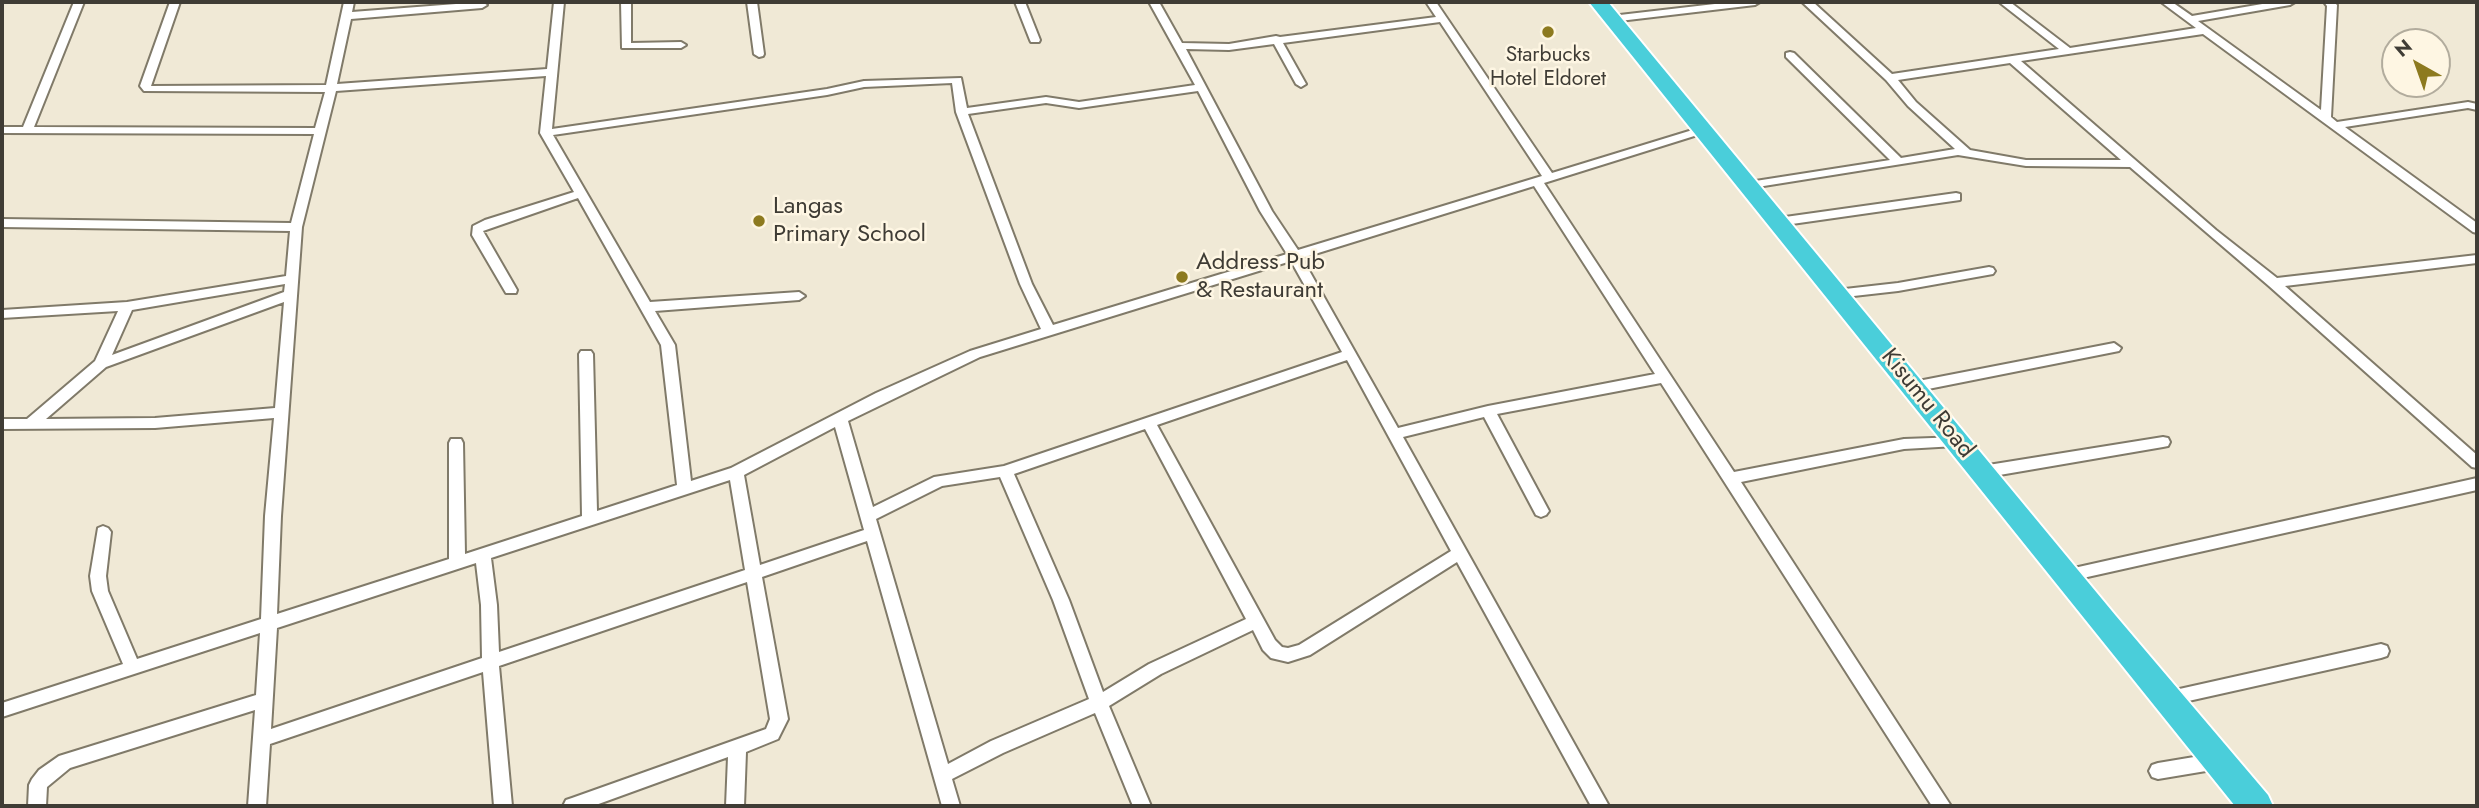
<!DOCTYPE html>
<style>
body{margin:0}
#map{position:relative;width:2479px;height:808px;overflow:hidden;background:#f0e9d6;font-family:Jost,sans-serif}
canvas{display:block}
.frame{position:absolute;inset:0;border:4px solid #3f3c35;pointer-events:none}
.north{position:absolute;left:2381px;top:28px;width:70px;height:70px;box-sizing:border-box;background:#fef6e3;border:2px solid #b2ac9d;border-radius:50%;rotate:320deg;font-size:19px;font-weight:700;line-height:28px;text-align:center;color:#3f3c35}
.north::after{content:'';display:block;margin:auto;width:24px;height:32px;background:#8d7a1f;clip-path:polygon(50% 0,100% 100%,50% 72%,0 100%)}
</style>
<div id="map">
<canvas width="2479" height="808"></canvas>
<div class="frame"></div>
<div class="north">N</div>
</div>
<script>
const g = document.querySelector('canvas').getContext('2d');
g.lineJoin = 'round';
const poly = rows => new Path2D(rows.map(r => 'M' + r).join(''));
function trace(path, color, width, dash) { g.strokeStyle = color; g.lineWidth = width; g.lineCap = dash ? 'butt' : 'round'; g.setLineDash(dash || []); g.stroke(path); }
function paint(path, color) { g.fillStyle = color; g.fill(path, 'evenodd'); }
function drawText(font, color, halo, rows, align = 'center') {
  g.font = font + ' Jost,sans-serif'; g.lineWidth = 5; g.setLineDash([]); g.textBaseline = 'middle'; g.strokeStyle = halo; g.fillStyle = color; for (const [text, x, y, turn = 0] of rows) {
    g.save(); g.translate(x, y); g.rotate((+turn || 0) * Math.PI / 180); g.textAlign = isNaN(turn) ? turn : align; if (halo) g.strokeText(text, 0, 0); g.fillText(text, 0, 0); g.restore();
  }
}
const street = poly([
 [74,2,84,2,34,127,315,128,325,92,144,91,140,86,170,2,180,2,151,86,326,85,344,2,354,2,352,12,482,2,487,5,482,8,351,19,337,84,547,69,554,2,564,2,552,129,827,89,864,81,961,78,967,108,1046,97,1079,102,1195,85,1149,2,1159,2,1182,43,1229,44,1276,36,1280,37,1436,17,1426,2,1436,2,1552,173,1699,128,1703,127,1709,130,1707,132,1544,183,1734,472,1904,439,1961,437,1963,441,1961,445,1956,446,1904,449,1741,482,1951,806,1932,806,1661,383,1497,414,1549,511,1546,515,1541,517,1536,515,1484,417,1403,437,1609,806,1591,806,1457,562,1310,655,1288,662,1271,658,1263,650,1253,630,1161,674,1109,706,1151,806,1133,806,1095,713,1003,753,952,779,960,806,942,806,867,541,762,577,788,719,778,739,746,752,744,806,726,806,728,757,593,806,563,806,566,800,572,798,766,729,770,719,747,582,499,666,512,806,494,806,483,672,270,744,266,806,248,806,255,710,70,768,47,787,46,806,28,806,29,785,32,779,39,770,59,756,256,695,260,633,2,717,2,703,123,664,92,591,90,576,98,528,103,526,108,528,111,532,106,576,108,591,137,659,261,619,265,516,274,418,155,428,2,429,2,419,27,419,95,361,118,311,2,318,2,310,127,302,286,276,290,231,2,227,2,219,291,223,314,134,2,133,2,127,23,127,74,2],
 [1440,22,1542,176,1298,250,1272,211,1186,49,1229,50,1274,44,1296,84,1301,87,1306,84,1283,43,1440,22],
 [546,76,540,133,574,192,485,220,473,226,472,235,506,293,516,293,517,290,483,231,578,198,661,345,677,485,597,511,593,354,591,351,581,351,579,354,582,516,465,554,463,443,461,439,451,439,449,443,449,559,277,614,281,516,302,227,336,91,546,76],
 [952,83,956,112,1020,284,1041,329,970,351,876,393,731,468,691,481,675,345,655,311,799,300,805,296,799,292,650,302,553,135,827,95,864,87,952,83],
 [1198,91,1260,211,1287,254,1053,325,1032,284,968,114,1046,103,1079,108,1198,91],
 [1534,186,1655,374,1488,406,1398,428,1302,258,1534,186],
 [1291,261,1342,352,1004,466,934,477,873,507,848,421,980,357,1291,261],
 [285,284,284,292,112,355,132,310,285,284],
 [284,302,275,408,155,418,46,419,106,367,284,302],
 [1347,360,1451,551,1299,645,1288,648,1282,647,1275,640,1157,425,1347,360],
 [835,427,864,530,760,565,744,475,835,427],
 [1145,429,1246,619,1149,664,1103,692,1069,600,1014,474,1145,429],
 [1000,477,1053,600,1089,699,991,741,948,764,876,519,942,486,1000,477],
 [730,480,745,570,499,652,497,605,491,558,730,480],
 [476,563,481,605,482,658,271,729,277,628,476,563],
 [621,2,631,2,631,43,681,42,686,45,681,48,622,48,621,2],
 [747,2,757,2,764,54,763,56,759,57,754,54,747,2],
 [1015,2,1025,2,1040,40,1039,42,1031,42,1030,40,1015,2],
 [1732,2,1760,2,1755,5,1611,22,1606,19,1611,16,1732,2],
 [1802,2,1813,2,1892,74,2059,49,1999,2,2010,2,2070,48,2196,28,2161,2,2172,2,2192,16,2274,2,2295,2,2290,5,2198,21,2321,110,2327,6,2324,2,2334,2,2337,5,2331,117,2337,122,2468,102,2477,104,2477,110,2468,108,2345,127,2477,223,2477,233,2473,232,2203,34,2021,61,2216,230,2277,278,2477,255,2477,263,2285,286,2477,455,2477,468,2472,467,2269,286,2130,167,2026,166,1958,155,1745,189,1743,186,1749,182,1890,160,1786,57,1786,53,1790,52,1794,53,1901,158,1955,149,1908,106,1886,80,1802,2],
 [2010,63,2121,160,2026,160,1970,150,1916,102,1898,80,2010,63],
 [1956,193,1960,194,1960,200,1778,226,1772,222,1778,218,1956,193],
 [1989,267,1993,268,1995,271,1993,274,1898,291,1836,298,1830,294,1836,290,1898,283,1989,267],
 [2114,343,2121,348,2119,351,1913,392,1906,387,1913,382,2114,343],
 [2163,437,2168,438,2170,442,2168,446,2163,447,1982,478,1977,476,1975,472,1977,468,1982,466,2163,437],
 [2477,478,2477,490,2065,582,2059,580,2057,576,2059,572,2065,570,2477,478],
 [2381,644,2387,646,2389,651,2387,656,2381,658,2166,706,2160,704,2158,699,2160,694,2166,692,2381,644],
 [2218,753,2224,755,2227,761,2224,767,2218,769,2158,779,2152,777,2149,771,2152,765,2158,763,2218,753]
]);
const highway = poly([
 [1589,2,1608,2,2116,616,2268,795,2273,806,2235,806,1589,2]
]);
trace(street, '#807a69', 4);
trace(highway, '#fff', 4);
paint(street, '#fff');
paint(highway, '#4aceda');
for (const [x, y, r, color] of [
 [1548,32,7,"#8d7a1f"],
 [759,221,7,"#8d7a1f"],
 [1182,277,7,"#8d7a1f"]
]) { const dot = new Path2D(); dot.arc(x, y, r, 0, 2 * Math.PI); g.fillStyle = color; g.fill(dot); trace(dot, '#fef6e3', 2.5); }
drawText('21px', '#3f3c35', '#fef6e3', [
 ["Starbucks",1548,56],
 ["Hotel Eldoret",1548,80]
]);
drawText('24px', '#3f3c35', '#fef6e3', [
 ["Langas",773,207],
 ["Primary School",773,235],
 ["Address Pub",1196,263],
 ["& Restaurant",1196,291]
], 'left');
drawText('24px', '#3f3c35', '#fef6e3', [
 ["Kisumu Road",1927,404,51]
]);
</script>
